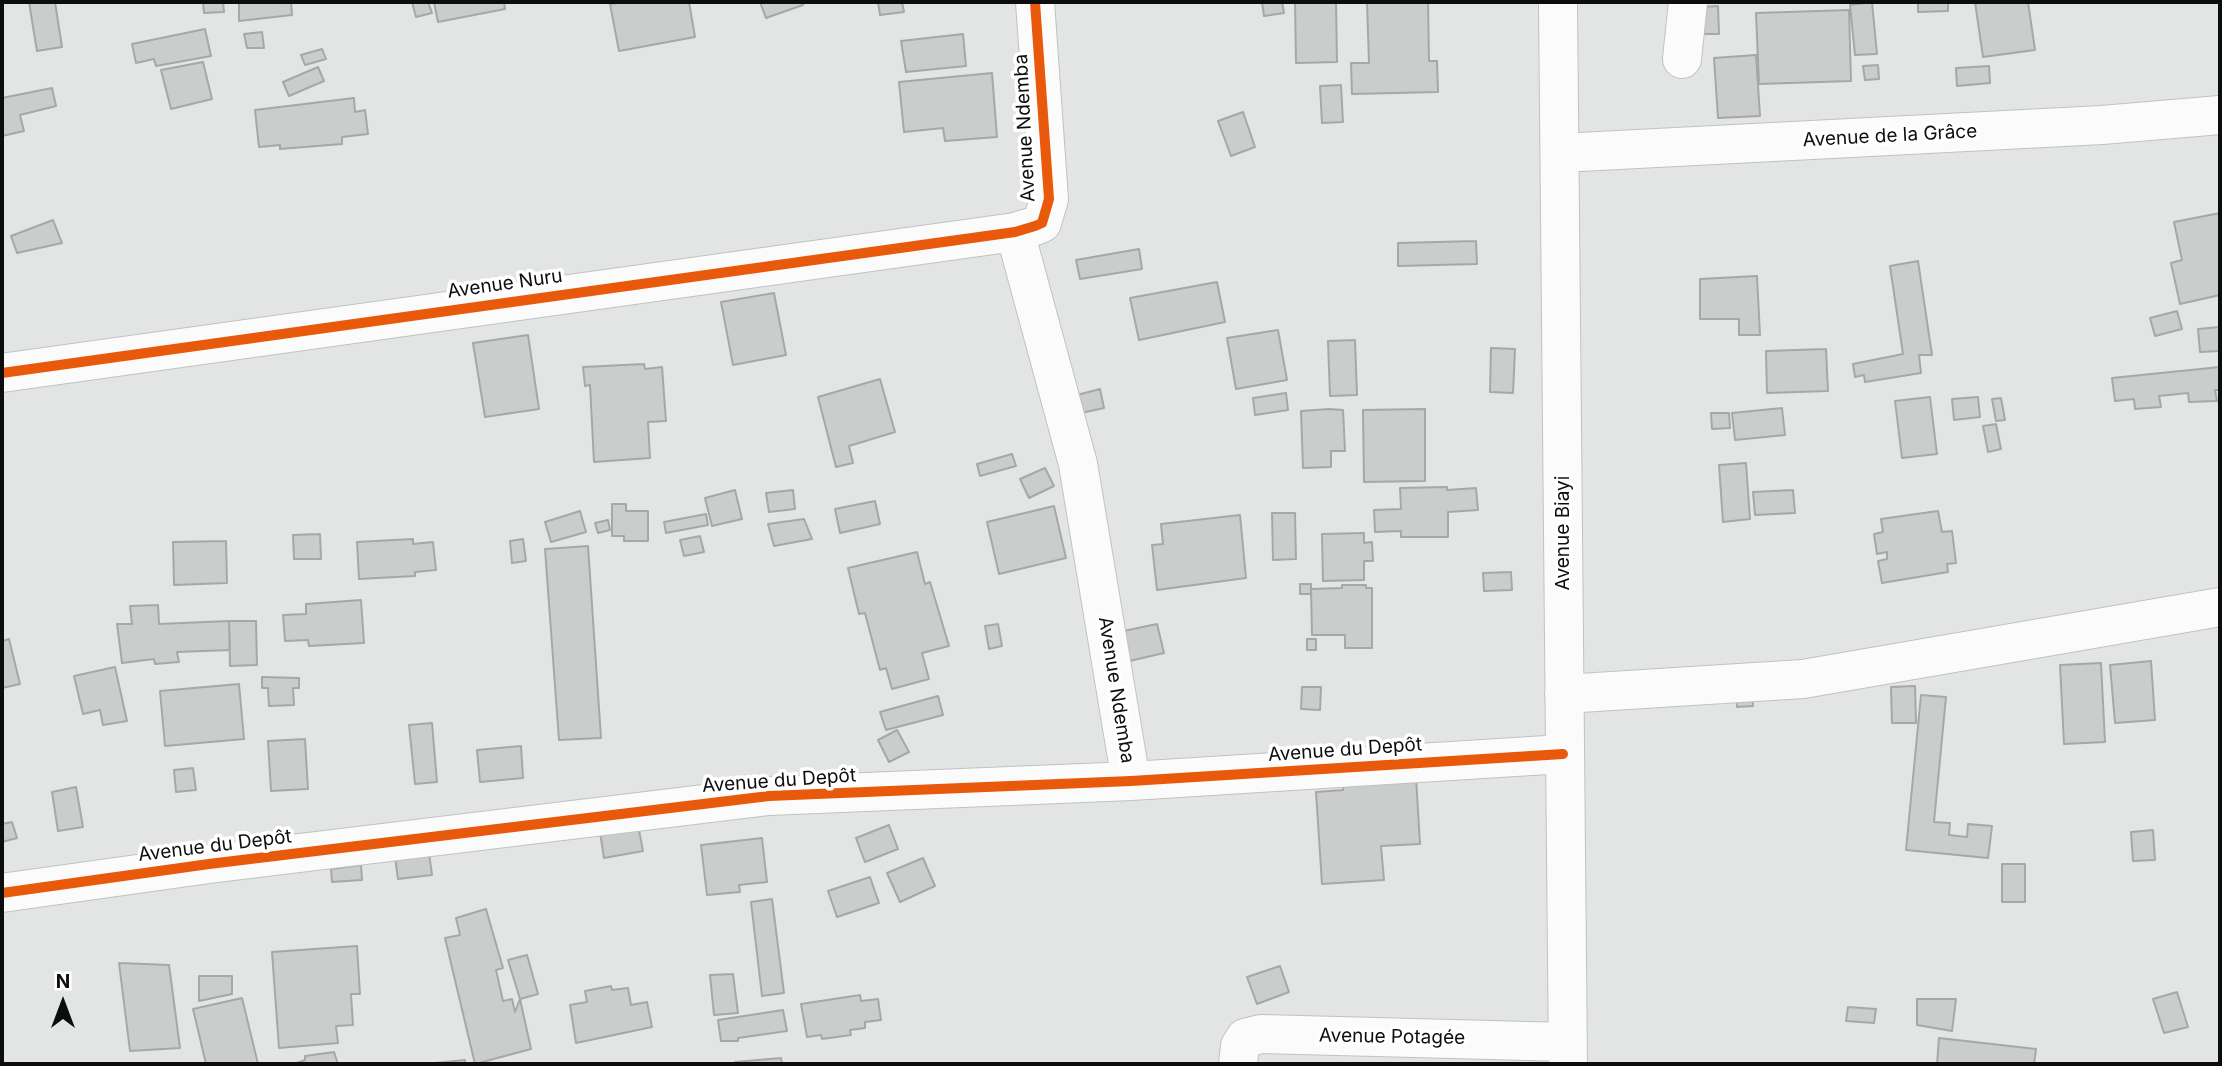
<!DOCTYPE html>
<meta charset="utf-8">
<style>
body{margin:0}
#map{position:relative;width:2222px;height:1066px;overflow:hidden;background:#e3e5e5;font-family:Inter,sans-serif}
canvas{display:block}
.frame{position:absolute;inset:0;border:4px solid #0c0d0d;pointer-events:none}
.north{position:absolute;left:28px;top:968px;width:70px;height:70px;-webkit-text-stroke:5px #fff;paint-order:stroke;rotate:0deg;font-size:19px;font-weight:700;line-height:28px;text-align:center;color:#0c0d0d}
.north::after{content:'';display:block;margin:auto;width:24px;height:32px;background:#0c0d0d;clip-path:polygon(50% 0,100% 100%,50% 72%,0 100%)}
</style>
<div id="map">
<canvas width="2222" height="1066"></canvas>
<div class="frame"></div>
<div class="north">N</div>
</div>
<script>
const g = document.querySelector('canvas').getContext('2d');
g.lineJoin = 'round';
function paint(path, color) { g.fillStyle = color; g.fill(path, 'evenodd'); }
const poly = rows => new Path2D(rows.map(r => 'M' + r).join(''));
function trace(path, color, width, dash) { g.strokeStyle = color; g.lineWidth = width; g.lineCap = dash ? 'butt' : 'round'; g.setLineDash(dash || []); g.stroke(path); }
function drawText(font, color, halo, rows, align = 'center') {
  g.font = font + ' Inter,sans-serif'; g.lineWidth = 7; g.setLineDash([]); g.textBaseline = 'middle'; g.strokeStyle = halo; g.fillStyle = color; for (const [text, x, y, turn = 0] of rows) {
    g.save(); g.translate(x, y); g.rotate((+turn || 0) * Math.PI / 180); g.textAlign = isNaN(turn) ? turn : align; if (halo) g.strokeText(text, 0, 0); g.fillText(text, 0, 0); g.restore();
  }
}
const building = poly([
 [29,2,55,2,62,47,37,51,29,2],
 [203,2,223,2,224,12,204,13,203,2],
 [239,2,291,2,292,15,239,21,239,2],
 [412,2,428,2,432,13,416,17,412,2],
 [434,2,504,2,505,9,438,22,434,2],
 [624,2,689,2,695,37,619,51,610,4,624,2],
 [760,2,801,2,803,5,766,18,760,2],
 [878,2,902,2,904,12,880,15,878,2],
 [1262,2,1282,2,1284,13,1264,16,1262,2],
 [1295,2,1336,2,1337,62,1296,63,1295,2],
 [1367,2,1428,2,1429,61,1437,61,1438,92,1352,94,1351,63,1369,63,1367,2],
 [1872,2,1877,54,1855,55,1850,5,1872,2],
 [1918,2,1948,2,1948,11,1918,12,1918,2],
 [1975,2,2028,2,2035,50,1983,57,1975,2],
 [1718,6,1719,34,1701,34,1700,7,1718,6],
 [1849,10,1851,81,1759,84,1756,13,1849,10],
 [205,29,211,56,156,66,154,59,136,63,132,44,205,29],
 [262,32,264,48,247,48,244,34,262,32],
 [963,34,966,66,906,72,901,41,963,34],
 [322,49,326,59,305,65,301,55,322,49],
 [1756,55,1760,116,1718,118,1714,58,1756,55],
 [203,62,212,99,171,109,161,70,203,62],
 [1878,65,1879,79,1865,80,1863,66,1878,65],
 [1989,66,1990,83,1957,86,1956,68,1989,66],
 [318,67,324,81,289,96,283,82,318,67],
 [992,73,997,137,945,141,943,128,904,132,899,82,992,73],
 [1341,85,1343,122,1322,123,1320,86,1341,85],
 [52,88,56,106,20,115,24,131,2,136,2,98,52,88],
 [354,98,355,112,365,110,368,134,342,137,342,144,280,149,280,145,259,147,255,110,354,98],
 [1243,112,1255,147,1231,156,1218,121,1243,112],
 [2220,213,2220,295,2180,304,2171,263,2182,260,2174,222,2220,213],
 [53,220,62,243,17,253,11,236,53,220],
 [1476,241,1477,264,1398,266,1398,243,1476,241],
 [1139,249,1142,269,1080,279,1076,260,1139,249],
 [1918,261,1932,355,1919,355,1921,373,1865,382,1864,375,1855,377,1853,364,1903,354,1890,266,1918,261],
 [1757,276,1760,335,1739,335,1739,319,1700,319,1700,279,1757,276],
 [1217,282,1225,322,1139,340,1130,298,1217,282],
 [774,293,786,355,733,365,721,302,774,293],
 [2177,311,2182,329,2155,336,2150,318,2177,311],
 [2220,327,2220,351,2200,352,2198,329,2220,327],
 [1278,330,1287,380,1236,389,1227,338,1278,330],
 [528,335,539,409,485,417,473,343,528,335],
 [1355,340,1357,395,1330,396,1328,341,1355,340],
 [1491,348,1515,349,1513,393,1490,392,1491,348],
 [1826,349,1828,391,1767,393,1766,351,1826,349],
 [644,364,645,369,662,367,666,421,648,422,650,458,594,462,590,385,585,386,583,367,644,364],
 [2220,367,2220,390,2215,390,2217,401,2189,402,2188,393,2159,396,2161,407,2135,409,2134,399,2115,401,2112,378,2220,367],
 [880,379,895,432,849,446,853,463,836,467,818,397,880,379],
 [1100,389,1104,408,1081,413,1077,395,1100,389],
 [1286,393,1288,410,1255,415,1253,398,1286,393],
 [1930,397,1937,454,1902,458,1895,401,1930,397],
 [1978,397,1980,417,1954,420,1952,399,1978,397],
 [2001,398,2005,420,1996,421,1992,399,2001,398],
 [1782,408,1785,435,1735,440,1732,413,1782,408],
 [1329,409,1343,410,1345,451,1331,451,1331,467,1303,468,1301,411,1329,409],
 [1425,409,1425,481,1364,482,1363,410,1425,409],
 [1711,413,1729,413,1730,428,1712,429,1711,413],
 [1996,424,2001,449,1988,452,1983,426,1996,424],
 [1012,454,1016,466,980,476,977,464,1012,454],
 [1746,463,1750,519,1723,522,1719,465,1746,463],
 [1045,468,1054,486,1029,498,1020,479,1045,468],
 [1447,487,1447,490,1476,488,1478,510,1448,512,1448,537,1401,537,1401,531,1375,532,1374,510,1401,509,1400,488,1447,487],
 [735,490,742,519,712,526,705,498,735,490],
 [793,490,795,509,769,512,766,493,793,490],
 [1793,490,1795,513,1755,515,1753,492,1793,490],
 [875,501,880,524,840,533,835,509,875,501],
 [612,504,626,504,626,511,648,511,648,541,624,541,624,536,612,536,612,504],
 [1054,506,1066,558,999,574,987,522,1054,506],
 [580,511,586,532,551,542,545,522,580,511],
 [1938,511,1942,532,1952,531,1956,563,1947,564,1948,572,1882,583,1878,561,1887,559,1887,552,1877,554,1874,534,1883,532,1881,519,1938,511],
 [1272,513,1295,513,1296,559,1273,560,1272,513],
 [706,514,708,525,666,533,664,522,706,514],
 [1240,515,1246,578,1157,590,1152,545,1163,544,1161,524,1240,515],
 [804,519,812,539,774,546,768,524,804,519],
 [608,520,610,530,598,533,595,523,608,520],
 [1364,533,1364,543,1372,542,1373,561,1364,561,1364,580,1323,581,1322,534,1364,533],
 [320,534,321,559,294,559,293,535,320,534],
 [700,536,704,552,684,556,680,540,700,536],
 [413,539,413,544,433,542,436,570,415,572,415,576,359,579,357,542,413,539],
 [523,539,526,561,512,563,510,541,523,539],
 [226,541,227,583,174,585,173,542,226,541],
 [588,546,601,738,559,740,545,549,588,546],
 [917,552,925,584,930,582,949,646,922,653,929,679,892,689,886,668,880,670,865,613,859,614,848,568,917,552],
 [1511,572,1512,590,1484,591,1483,573,1511,572],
 [1300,584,1311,584,1311,594,1300,594,1300,584],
 [1342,585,1366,585,1366,588,1372,588,1372,648,1345,648,1345,635,1312,635,1311,589,1342,588,1342,585],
 [361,600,364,643,309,646,308,640,285,641,283,615,306,614,306,604,361,600],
 [158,605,159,624,229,621,230,650,177,652,179,662,155,664,154,659,122,663,117,624,132,624,130,606,158,605],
 [229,621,256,621,257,665,230,666,229,621],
 [998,624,1002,646,989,649,985,626,998,624],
 [1157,624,1164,653,1121,663,1114,633,1157,624],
 [9,639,20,684,2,688,2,641,9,639],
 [1307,639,1316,639,1316,650,1307,650,1307,639],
 [2151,661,2155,720,2115,723,2110,665,2151,661],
 [2101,663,2105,742,2064,744,2060,665,2101,663],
 [115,667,127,721,103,725,100,710,83,714,74,676,115,667],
 [262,677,299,678,299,688,293,688,294,705,269,706,268,688,262,688,262,677],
 [239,684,244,739,165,746,160,691,239,684],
 [1915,686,1916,723,1892,723,1891,687,1915,686],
 [1302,687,1321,687,1320,710,1301,709,1302,687],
 [1752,690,1753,706,1737,707,1736,691,1752,690],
 [1921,695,1946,697,1934,822,1950,823,1949,835,1967,837,1968,824,1992,826,1988,858,1906,850,1921,695],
 [938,696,943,715,886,730,880,712,938,696],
 [432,723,437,782,415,784,409,725,432,723],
 [897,730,909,752,889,762,878,740,897,730],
 [305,739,308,789,271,791,268,741,305,739],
 [521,746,523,778,480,782,477,750,521,746],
 [193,768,196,790,176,792,174,770,193,768],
 [1416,777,1420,844,1381,846,1384,880,1322,884,1316,792,1343,790,1343,782,1416,777],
 [76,787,83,827,58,831,52,792,76,787],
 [12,822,17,838,2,842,2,824,12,822],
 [638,825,643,851,604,858,600,832,638,825],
 [889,825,898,849,865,862,856,838,889,825],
 [2153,830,2155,860,2133,861,2131,832,2153,830],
 [762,838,767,882,739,885,740,892,707,895,701,845,762,838],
 [429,853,432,875,398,879,395,857,429,853],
 [923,858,935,886,900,902,887,873,923,858],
 [2002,864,2025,864,2025,902,2002,902,2002,864],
 [361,865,362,880,332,882,331,869,361,865],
 [870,877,879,903,837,917,828,891,870,877],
 [772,899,784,993,762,996,751,902,772,899],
 [486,909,503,968,496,970,503,1001,512,999,515,1012,520,999,531,1049,475,1064,445,938,460,935,456,918,486,909],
 [357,946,360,994,351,994,353,1025,336,1026,338,1043,279,1048,272,952,357,946],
 [527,955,538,994,520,999,508,960,527,955],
 [119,963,169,965,180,1048,130,1051,119,963],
 [1280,966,1289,992,1257,1004,1247,977,1280,966],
 [733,974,738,1013,714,1015,710,975,733,974],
 [199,976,232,976,232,994,199,1001,199,976],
 [611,986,612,990,628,988,631,1005,647,1002,652,1027,576,1043,570,1005,587,1002,585,991,611,986],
 [2177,992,2188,1027,2164,1033,2153,999,2177,992],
 [860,995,861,1001,878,999,881,1020,865,1022,865,1028,850,1030,851,1035,822,1039,821,1035,807,1037,801,1004,860,995],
 [242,998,258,1064,206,1064,193,1009,242,998],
 [1917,999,1956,999,1952,1031,1917,1025,1917,999],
 [1848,1007,1876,1009,1874,1023,1846,1021,1848,1007],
 [783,1010,787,1031,738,1038,738,1041,721,1041,718,1020,783,1010],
 [1939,1038,2036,1049,2034,1064,1937,1064,1939,1038],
 [334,1052,338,1064,294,1064,305,1060,305,1056,334,1052],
 [781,1058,782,1064,735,1064,735,1062,781,1058],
 [465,1060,465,1064,425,1064,465,1060]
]);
paint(building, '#cbcdcd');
trace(building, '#a6a8a8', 2);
const minor = poly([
 [1558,2,1568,1064],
 [1682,59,1688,2],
 [1560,153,2102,125,2220,115],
 [1015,232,1078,464,1131,781],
 [2,373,1015,232,1035,226,1042,223,1049,199,1035,2],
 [1564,694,1803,679,2220,607],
 [2,893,209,864,769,796,1131,781,1563,754],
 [1238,1064,1240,1046,1245,1038,1261,1034,1567,1042]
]);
trace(minor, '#c0c2c2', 40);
trace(minor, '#fbfbfb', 38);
trace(poly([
 [2,373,1015,232,1035,226,1042,223,1049,199,1035,2],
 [2,893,209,864,769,796,1131,781,1563,754]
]), '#e8590c', 10);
drawText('19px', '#0c0d0d', '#fff', [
 ["Avenue Ndemba",1025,128,-93],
 ["Avenue de la Grâce",1890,136,-3],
 ["Avenue Nuru",505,284,-8],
 ["Avenue Biayi",1563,533,-90],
 ["Avenue Ndemba",1116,690,81],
 ["Avenue du Depôt",1345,750,-4],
 ["Avenue du Depôt",779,781,-4],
 ["Avenue du Depôt",215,846,-7],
 ["Avenue Potagée",1392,1037,1]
]);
</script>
